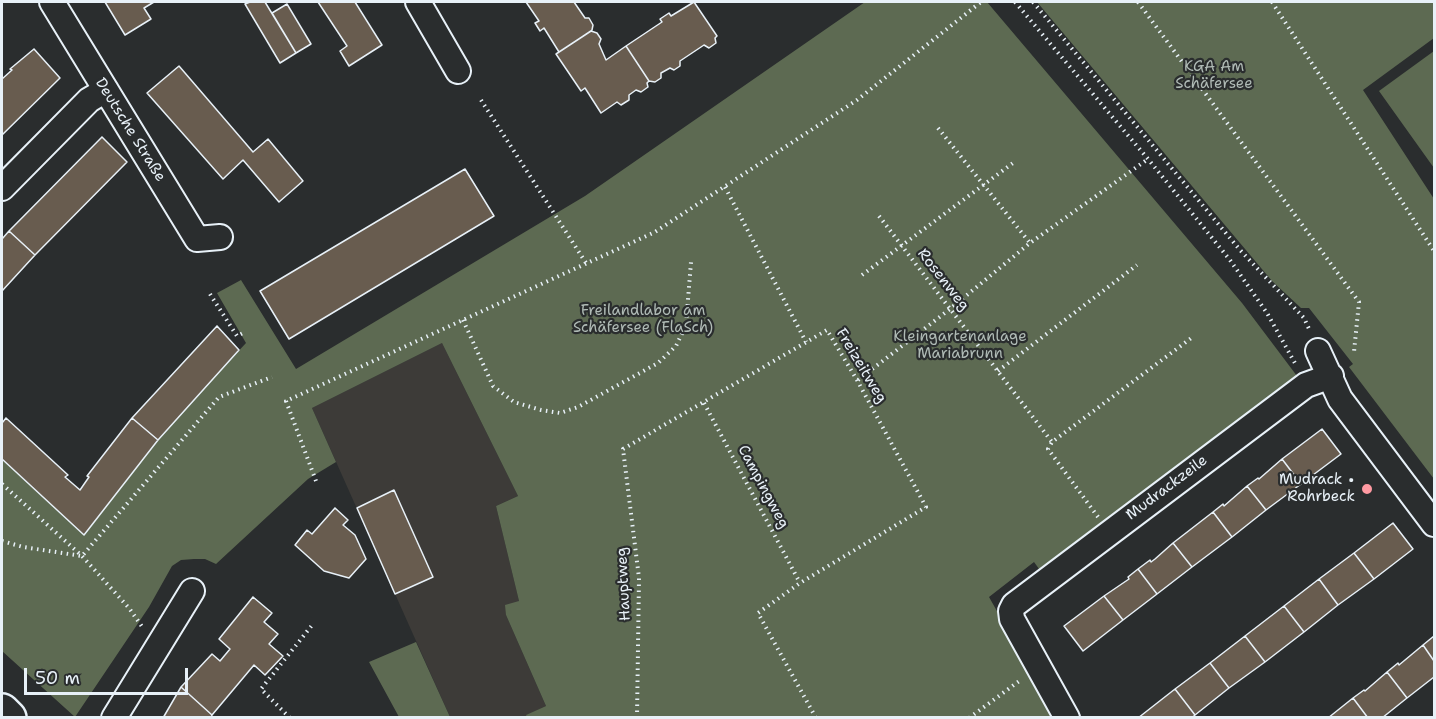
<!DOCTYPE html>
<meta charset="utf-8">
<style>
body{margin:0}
#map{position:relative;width:1436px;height:719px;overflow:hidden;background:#2a2d2e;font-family:"Shantell Sans",sans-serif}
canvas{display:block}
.frame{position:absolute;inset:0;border:3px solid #e8f1f8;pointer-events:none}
.scale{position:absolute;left:24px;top:668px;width:164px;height:27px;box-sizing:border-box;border:3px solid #e8f1f8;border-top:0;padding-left:8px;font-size:18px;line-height:21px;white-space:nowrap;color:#e8f1f8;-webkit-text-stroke:4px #2a2d2e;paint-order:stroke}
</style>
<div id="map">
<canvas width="1436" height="719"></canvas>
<div class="frame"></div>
<div class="scale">50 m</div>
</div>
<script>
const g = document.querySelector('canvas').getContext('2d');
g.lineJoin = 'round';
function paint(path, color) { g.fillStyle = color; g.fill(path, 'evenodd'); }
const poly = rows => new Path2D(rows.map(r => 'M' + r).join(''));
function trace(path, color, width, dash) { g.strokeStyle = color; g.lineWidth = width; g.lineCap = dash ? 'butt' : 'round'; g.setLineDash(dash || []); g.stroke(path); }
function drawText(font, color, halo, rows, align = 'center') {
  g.font = font + ' "Shantell Sans",sans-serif'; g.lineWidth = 4.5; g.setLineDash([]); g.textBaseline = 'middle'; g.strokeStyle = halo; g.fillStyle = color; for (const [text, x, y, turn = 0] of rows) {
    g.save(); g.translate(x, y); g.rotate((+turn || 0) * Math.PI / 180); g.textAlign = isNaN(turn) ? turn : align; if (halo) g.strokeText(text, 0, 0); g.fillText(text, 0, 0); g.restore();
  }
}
paint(poly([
 [442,343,518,496,496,506,519,601,506,615,546,706,527,715,527,717,450,717,312,408]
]), '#3d3b38');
paint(poly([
 [865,2,987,2,1242,303,1297,376,1103,524,1042,573,1034,562,989,597,1057,717,527,717,526,715,546,706,506,615,505,605,519,601,496,506,518,496,442,343,312,408,336,462,308,479,216,564,205,559,194,559,181,560,172,566,149,607,75,717,2,651,2,459,84,535,132,472,178,416,246,343,217,293,241,280,296,369,585,196],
 [1037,2,1434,2,1434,38,1363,90,1434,199,1434,479,1349,367,1353,364,1309,308,1301,308,1272,281],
 [1434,51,1434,168,1379,91],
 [416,642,450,717,399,717,369,662]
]), '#5d6a52');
const building = poly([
 [105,2,154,2,144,8,151,19,125,35,105,2],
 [250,2,265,2,296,53,280,63,245,4,250,2],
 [318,2,355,2,382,45,349,66,340,51,347,46,318,2],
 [526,2,574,2,585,18,589,18,593,25,592,30,559,52,544,28,540,31,535,23,539,21,526,2],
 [694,2,717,36,715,38,716,43,709,48,704,45,680,61,680,66,674,70,670,68,661,73,661,78,655,82,649,81,626,46,662,22,660,19,669,13,671,16,694,2],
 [287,4,311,44,296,53,272,13,287,4],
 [591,31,597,33,601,39,599,44,606,60,626,46,649,81,647,83,648,87,641,92,636,90,629,95,629,100,621,105,617,102,601,113,585,88,581,91,556,54,591,31],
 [34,49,60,78,2,135,2,79,12,70,10,69,34,49],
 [179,66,253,152,268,139,303,181,279,202,243,160,223,179,147,93,179,66],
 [102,137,127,162,35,255,9,231,102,137],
 [465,169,494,216,289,339,260,291,465,169],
 [9,231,35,255,2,291,2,239,9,231],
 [217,326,239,350,158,440,132,418,217,326],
 [6,418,68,475,65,477,80,490,89,477,87,476,132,418,158,440,84,535,2,459,2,423,6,418],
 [1322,429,1341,454,1301,484,1282,459,1322,429],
 [1282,459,1301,484,1266,510,1247,486,1258,478,1259,479,1282,459],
 [1247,486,1266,510,1232,537,1213,512,1223,504,1224,506,1247,486],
 [394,490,433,577,395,594,357,508,394,490],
 [335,508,348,520,343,525,355,535,366,559,349,578,324,571,295,545,307,530,312,534,335,508],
 [1213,512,1232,537,1192,567,1173,543,1213,512],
 [1393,523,1413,549,1374,579,1354,553,1393,523],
 [1173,543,1192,567,1157,594,1138,569,1150,560,1151,562,1155,559,1173,543],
 [1354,553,1374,579,1338,605,1319,579,1354,553],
 [1138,569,1157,594,1123,620,1104,596,1129,579,1128,577,1138,569],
 [1319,579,1338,605,1304,632,1284,606,1319,579],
 [1104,596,1123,620,1083,651,1064,626,1104,596],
 [253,597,272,613,264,622,278,634,269,644,283,656,265,675,254,665,212,715,181,687,212,654,220,661,230,649,219,639,253,597],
 [1284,606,1304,632,1265,662,1245,636,1284,606],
 [1245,636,1265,662,1229,688,1210,663,1245,636],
 [1434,636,1434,661,1423,645,1434,636],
 [1423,645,1434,661,1434,677,1407,698,1387,672,1398,663,1399,665,1423,645],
 [1210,663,1229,688,1195,715,1175,689,1210,663],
 [1387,672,1407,698,1382,718,1368,718,1353,698,1364,690,1365,691,1387,672],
 [181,687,212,715,211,718,163,718,181,687],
 [1175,689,1195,715,1192,718,1138,718,1175,689],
 [1353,698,1368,718,1328,718,1353,698]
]);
paint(building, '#685c4f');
trace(building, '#e8f1f8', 1.5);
const street = poly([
 [52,2,197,239,220,237],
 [418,2,458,71],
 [2,188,89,100,106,90],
 [1318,351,1340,399,1434,524],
 [114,718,192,591],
 [1067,718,1012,619,1011,611,1014,605,1306,385,1331,376]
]);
const secondary = poly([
 [2,711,9,718]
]);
trace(street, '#e8f1f8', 28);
trace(secondary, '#e8f1f8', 38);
trace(poly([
 [1015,2,1148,159,1230,260,1267,313,1296,365],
 [1033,2,1240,250,1304,318,1310,331],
 [1138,2,1359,302,1354,352],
 [1272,2,1434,251],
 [481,100,586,263],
 [938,128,1030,243],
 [725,187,806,342],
 [879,216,1052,442],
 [862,275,1013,163],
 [210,294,237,336,245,332],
 [463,320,493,386,514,402,541,410,560,413,578,407,658,363,676,346,686,325,691,262],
 [998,371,1137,265],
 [858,380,950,309,1030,243,1148,159],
 [704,403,800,583],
 [316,481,286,401,655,232,857,100,981,2],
 [2,484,82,556,129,608,143,628],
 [1098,517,1048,449,1052,442,1194,336],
 [2,541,23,547,82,556,219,397,272,377],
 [290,718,261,689,313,624],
 [637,718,639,578,623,449,827,330,857,380,926,507,800,583,758,613,816,718],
 [969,718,1022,679]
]), '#e8f1f8', 4, [1.5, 4.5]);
trace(street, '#2a2d2e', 24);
trace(secondary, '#2a2d2e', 33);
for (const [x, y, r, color] of [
 [1367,489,6,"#ff9aa2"]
]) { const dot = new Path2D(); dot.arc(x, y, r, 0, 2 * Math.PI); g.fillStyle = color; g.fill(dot); trace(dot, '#2a2d2e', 2); }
drawText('15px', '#b0bbb6', '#2a2d2e', [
 ["KGA Am",1214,67],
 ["Schäfersee",1214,84],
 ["Freilandlabor am",643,311],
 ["Schäfersee (FlaSch)",643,328],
 ["Kleingartenanlage",960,337],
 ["Mariabrunn",960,354]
]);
drawText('15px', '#e8f1f8', '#2a2d2e', [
 ["Deutsche Straße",130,130,58],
 ["Rosenweg",943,280,52],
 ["Freizeitweg",861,366,59],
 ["Campingweg",763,487,62],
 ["Mudrackzeile",1167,488,-37],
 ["Hauptweg",624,584,-93]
]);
drawText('15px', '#e8f1f8', '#2a2d2e', [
 ["Mudrack •",1355,480],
 ["Rohrbeck",1355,497]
], 'right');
</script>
